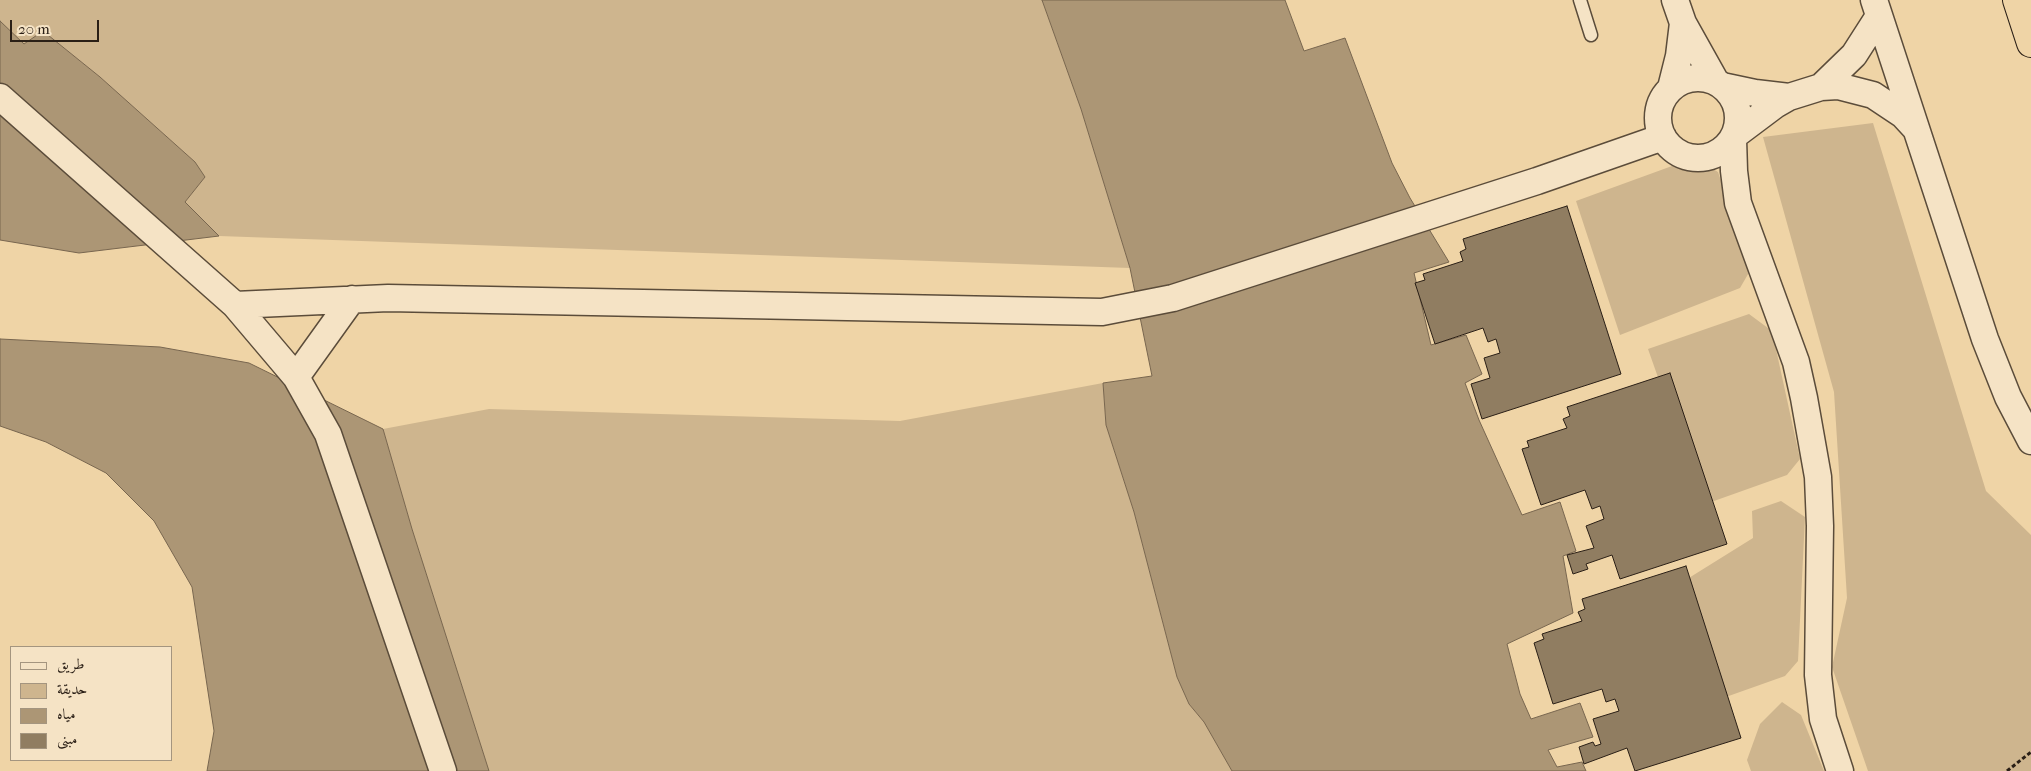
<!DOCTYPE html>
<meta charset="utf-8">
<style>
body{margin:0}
#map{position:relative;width:2031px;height:771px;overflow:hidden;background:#efd4a6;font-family:"IM FELL French Canon",Amiri,serif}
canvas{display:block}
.legend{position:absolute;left:10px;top:646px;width:162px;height:115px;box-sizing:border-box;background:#f5e3c5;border:1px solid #a4957f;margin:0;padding:6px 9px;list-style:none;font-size:15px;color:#2a1f16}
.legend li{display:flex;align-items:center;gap:10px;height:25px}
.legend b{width:25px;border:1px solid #a4957f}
.scale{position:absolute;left:10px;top:20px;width:89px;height:22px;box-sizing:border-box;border:2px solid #2a1f16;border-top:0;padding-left:6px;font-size:15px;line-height:18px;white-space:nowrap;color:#2a1f16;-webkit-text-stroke:4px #f5e3c5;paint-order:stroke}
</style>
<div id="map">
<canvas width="2031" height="771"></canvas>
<ul class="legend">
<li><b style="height:6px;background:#f5e3c5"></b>طريق</li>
<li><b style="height:14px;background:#ceb58e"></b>حديقة</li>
<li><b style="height:14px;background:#ac9675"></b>مياه</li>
<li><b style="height:14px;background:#907d61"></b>مبنى</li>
</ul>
<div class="scale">20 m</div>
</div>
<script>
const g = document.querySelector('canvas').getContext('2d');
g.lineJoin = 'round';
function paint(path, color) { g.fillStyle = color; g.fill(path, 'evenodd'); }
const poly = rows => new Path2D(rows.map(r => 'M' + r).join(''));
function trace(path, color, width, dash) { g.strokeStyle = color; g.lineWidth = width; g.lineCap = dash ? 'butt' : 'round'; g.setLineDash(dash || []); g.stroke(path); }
paint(poly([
 [0,0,1042,0,1081,109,1130,268,219,236,185,202,205,177,195,162,100,77,44,32,24,44,0,21],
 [1873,123,1986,491,2031,535,2031,771,1868,771,1832,667,1847,598,1834,392,1763,137],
 [1694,158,1718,172,1751,269,1740,288,1620,335,1576,201],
 [1749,314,1772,331,1800,459,1787,475,1714,501,1702,502,1648,349],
 [1103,383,1106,425,1134,512,1177,677,1189,704,1204,722,1232,771,489,771,412,529,383,429,489,409,900,421],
 [1781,501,1805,517,1798,661,1785,676,1723,698,1684,581,1753,538,1752,511],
 [1782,702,1801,715,1824,771,1751,771,1747,760,1760,724]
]), '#ceb58e');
const water = poly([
 [1042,0,1285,0,1304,51,1345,38,1392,163,1410,198,1449,262,1414,273,1431,345,1466,335,1482,374,1465,383,1479,420,1522,515,1560,502,1576,551,1563,556,1573,613,1507,644,1520,694,1531,719,1580,703,1593,737,1548,750,1557,767,1582,762,1586,771,1232,771,1204,722,1189,704,1177,677,1134,512,1106,425,1103,383,1152,376,1130,268,1081,109,1042,0],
 [0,21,24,44,43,31,100,77,195,162,205,177,185,202,219,236,79,253,0,240,0,21],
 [0,339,160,347,249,363,383,429,412,529,489,771,207,771,214,731,192,587,154,521,106,473,46,442,0,426,0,339]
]);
paint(water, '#ac9675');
trace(water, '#78664f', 1);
const building = poly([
 [1567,206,1621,374,1482,419,1471,384,1490,378,1484,358,1500,353,1496,339,1488,342,1483,328,1435,344,1415,283,1425,280,1423,274,1463,261,1460,252,1466,249,1463,239,1567,206],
 [1670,373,1727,544,1620,579,1612,555,1586,564,1588,569,1573,574,1567,555,1594,548,1586,526,1604,519,1600,506,1592,509,1585,490,1541,505,1522,449,1529,447,1527,441,1567,428,1563,419,1570,416,1567,407,1670,373],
 [1686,566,1741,738,1635,771,1627,748,1584,764,1579,747,1593,742,1595,746,1601,744,1593,719,1619,711,1615,699,1606,702,1602,689,1553,704,1534,643,1544,639,1542,634,1582,621,1578,612,1585,609,1582,599,1686,566]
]);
paint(building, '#907d61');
trace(building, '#2a1f16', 1);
const lane = poly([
 [1580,0,1591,35]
]);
const street = poly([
 [1675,0,1683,23,1716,82],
 [1874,0,1985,339,2008,397,2031,441],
 '1658 118a40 40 0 1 1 80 0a40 40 0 1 1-80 0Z',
 [1722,86,1755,93,1789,97],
 [1821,87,1854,55,1879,16],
 [1671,88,1679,56,1683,23],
 [0,97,235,305,296,377,328,434,443,771],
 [1735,135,1775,105,1789,97,1821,87,1838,86,1873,95,1903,115,1915,128],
 [1733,139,1734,171,1738,203,1796,362,1804,398,1818,477,1820,526,1818,675,1823,719,1840,771],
 [235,305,388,298,1102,312,1173,298,1537,181,1663,137],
 [296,377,352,299]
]);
const highway = poly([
 [2017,0,2031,43]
]);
trace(lane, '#5b4c3a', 15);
trace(street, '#5b4c3a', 29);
trace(highway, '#2a1f16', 30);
trace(poly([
 [2007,771,2031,752]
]), '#2a1f16', 3, [4, 2.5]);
trace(lane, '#f5e3c5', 12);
trace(street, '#f5e3c5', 26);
trace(highway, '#efd4a6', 28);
</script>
